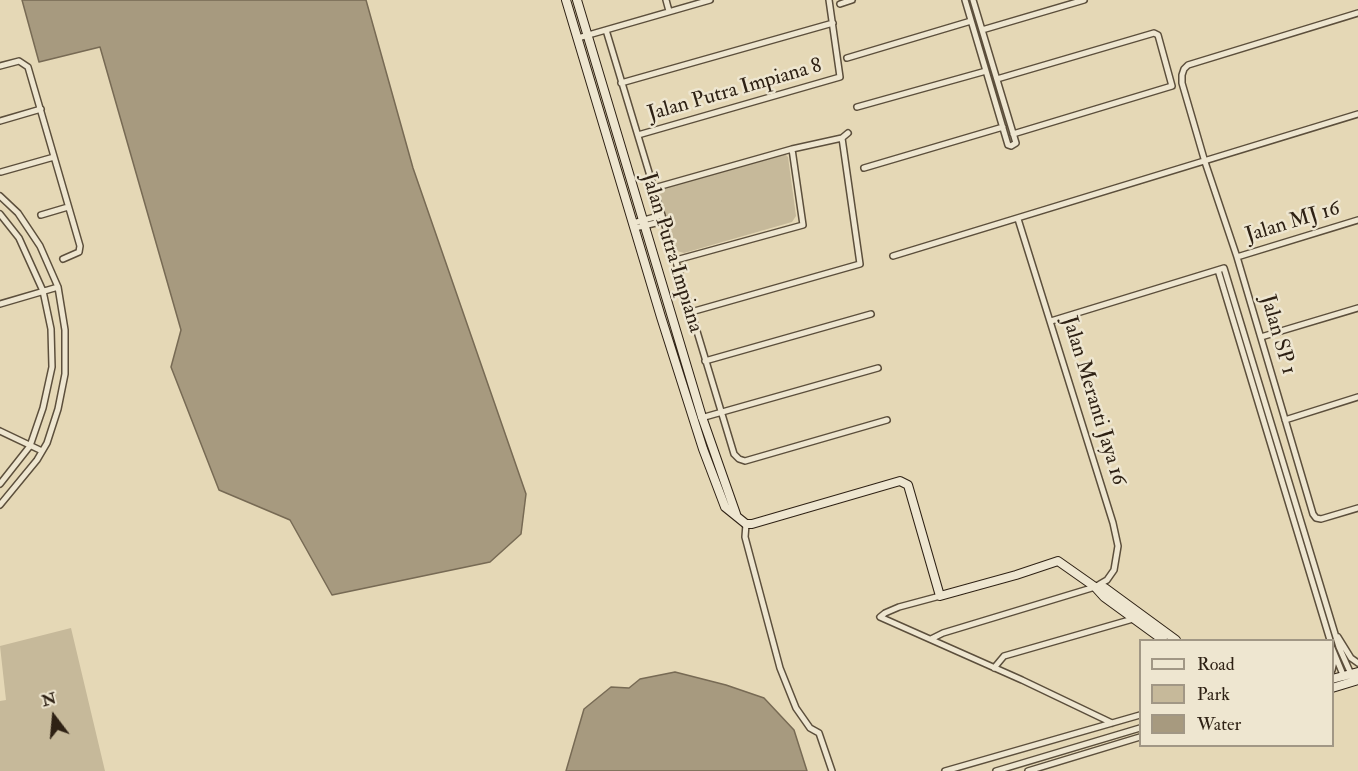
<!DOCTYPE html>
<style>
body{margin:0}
#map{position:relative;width:1358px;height:771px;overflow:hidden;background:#e5d8b6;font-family:"IM FELL Double Pica",serif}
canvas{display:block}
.legend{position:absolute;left:1139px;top:639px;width:195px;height:108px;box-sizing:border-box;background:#eee6d0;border:2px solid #a19785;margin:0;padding:8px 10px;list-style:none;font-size:18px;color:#2e2114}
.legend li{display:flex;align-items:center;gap:12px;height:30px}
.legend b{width:30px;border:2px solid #a19785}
.north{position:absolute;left:24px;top:687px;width:60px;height:60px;-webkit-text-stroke:4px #eee6d0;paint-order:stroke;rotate:344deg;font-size:16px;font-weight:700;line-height:24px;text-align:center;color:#2e2114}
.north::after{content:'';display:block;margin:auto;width:21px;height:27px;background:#2e2114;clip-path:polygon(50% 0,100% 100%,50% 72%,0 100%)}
</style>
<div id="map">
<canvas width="1358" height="771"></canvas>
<ul class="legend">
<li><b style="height:8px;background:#eee6d0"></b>Road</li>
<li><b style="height:16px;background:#c6b99a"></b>Park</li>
<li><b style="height:16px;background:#a79a7f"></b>Water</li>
</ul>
<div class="north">N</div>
</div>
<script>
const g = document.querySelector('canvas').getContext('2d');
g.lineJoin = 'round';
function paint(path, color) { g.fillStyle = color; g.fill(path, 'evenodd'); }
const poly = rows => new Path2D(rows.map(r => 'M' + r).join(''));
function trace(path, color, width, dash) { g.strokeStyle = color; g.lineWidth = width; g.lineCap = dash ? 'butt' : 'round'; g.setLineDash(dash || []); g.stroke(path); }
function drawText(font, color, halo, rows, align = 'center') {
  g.font = font + ' "IM FELL Double Pica",serif'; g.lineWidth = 5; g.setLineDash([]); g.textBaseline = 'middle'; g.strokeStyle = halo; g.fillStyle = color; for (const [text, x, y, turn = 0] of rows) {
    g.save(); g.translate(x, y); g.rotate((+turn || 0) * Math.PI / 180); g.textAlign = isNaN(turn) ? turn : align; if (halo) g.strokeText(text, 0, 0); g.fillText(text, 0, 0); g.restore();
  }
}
paint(poly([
 [785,154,788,157,796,216,792,222,684,253,677,251,658,195,661,189],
 [71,628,105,771,0,771,0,701,6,700,0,646]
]), '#c6b99a');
const water = poly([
 [22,0,366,0,413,168,526,494,521,534,490,562,332,595,290,520,219,490,171,367,181,330,100,47,39,62,22,0],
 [675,672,726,685,764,698,794,730,807,771,566,771,584,709,611,687,629,688,640,679,675,672]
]);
paint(water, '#a79a7f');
trace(water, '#776a54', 1.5);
const street = poly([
 [666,0,669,11],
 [965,0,1008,145,1011,146,1016,143,973,0],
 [840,4,852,0],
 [1358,13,1188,65,1184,69,1182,75,1182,83,1205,162,1237,257,1313,514,1316,518,1321,519,1358,508],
 [606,30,734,454,739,459,745,461,887,420],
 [982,30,1084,0],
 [578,38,710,0],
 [847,58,971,21],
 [0,66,19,61,28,67,80,246,79,252,63,259],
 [997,79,1154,33,1158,35,1172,86,1013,134],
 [621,83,833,23],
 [857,107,986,71],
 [0,121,41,109],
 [638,135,840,77,829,0],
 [864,168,1003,127],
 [1,172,54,157],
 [654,188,792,149,842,138,848,133],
 [0,196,18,213,40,246,58,287,65,330,65,374,58,409,47,443,37,460,0,505],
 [0,214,19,238,43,291,51,329,52,367,43,408,30,446,0,484],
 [41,215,68,207],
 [633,223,662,215],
 [635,228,664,221],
 [893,256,1358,114],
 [1237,257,1358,220],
 [676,260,803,225,792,149],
 [1218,270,1330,640],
 [0,304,58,287],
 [691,312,860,264,842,138],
 [1051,321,1224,268,1339,647,1351,674],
 [1261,337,1358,308],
 [705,361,871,314],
 [701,418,878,368],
 [1285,420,1358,397],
 [0,431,42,451],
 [746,524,745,537,780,668,796,708,810,728,819,733,832,771],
 [940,596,899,607,885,613,880,617,1022,680,1112,723],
 [1338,637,1351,658,1358,663],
 [931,639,943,633,1095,587,1107,580,1114,570,1118,546,1113,523,1018,219],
 [1332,648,1344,677],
 [994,668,1004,656,1133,619],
 [1332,670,1335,657],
 [945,771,1140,715],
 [996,771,1140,728],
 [1028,771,1140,737]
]);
const secondary = poly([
 [566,0,661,317,703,449,725,507,746,524,752,524,900,481,908,485,940,596,1016,575,1058,561,1095,587,1104,597,1163,640],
 [577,0,702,417,736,514],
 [1095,587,1105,588,1176,640],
 [1332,679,1358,672],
 [1332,688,1358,680]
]);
trace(street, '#5c4f3c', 8);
trace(secondary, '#2e2114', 10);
trace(street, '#eee6d0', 5);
trace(secondary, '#eee6d0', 8);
drawText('21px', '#2e2114', '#eee6d0', [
 ["Jalan Putra Impiana 8",735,91,-16],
 ["Jalan MJ 16",1293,223,-17],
 ["Jalan Putra Impiana",671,253,73],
 ["Jalan SP 1",1277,335,74],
 ["Jalan Meranti Jaya 16",1093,401,73]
]);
</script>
